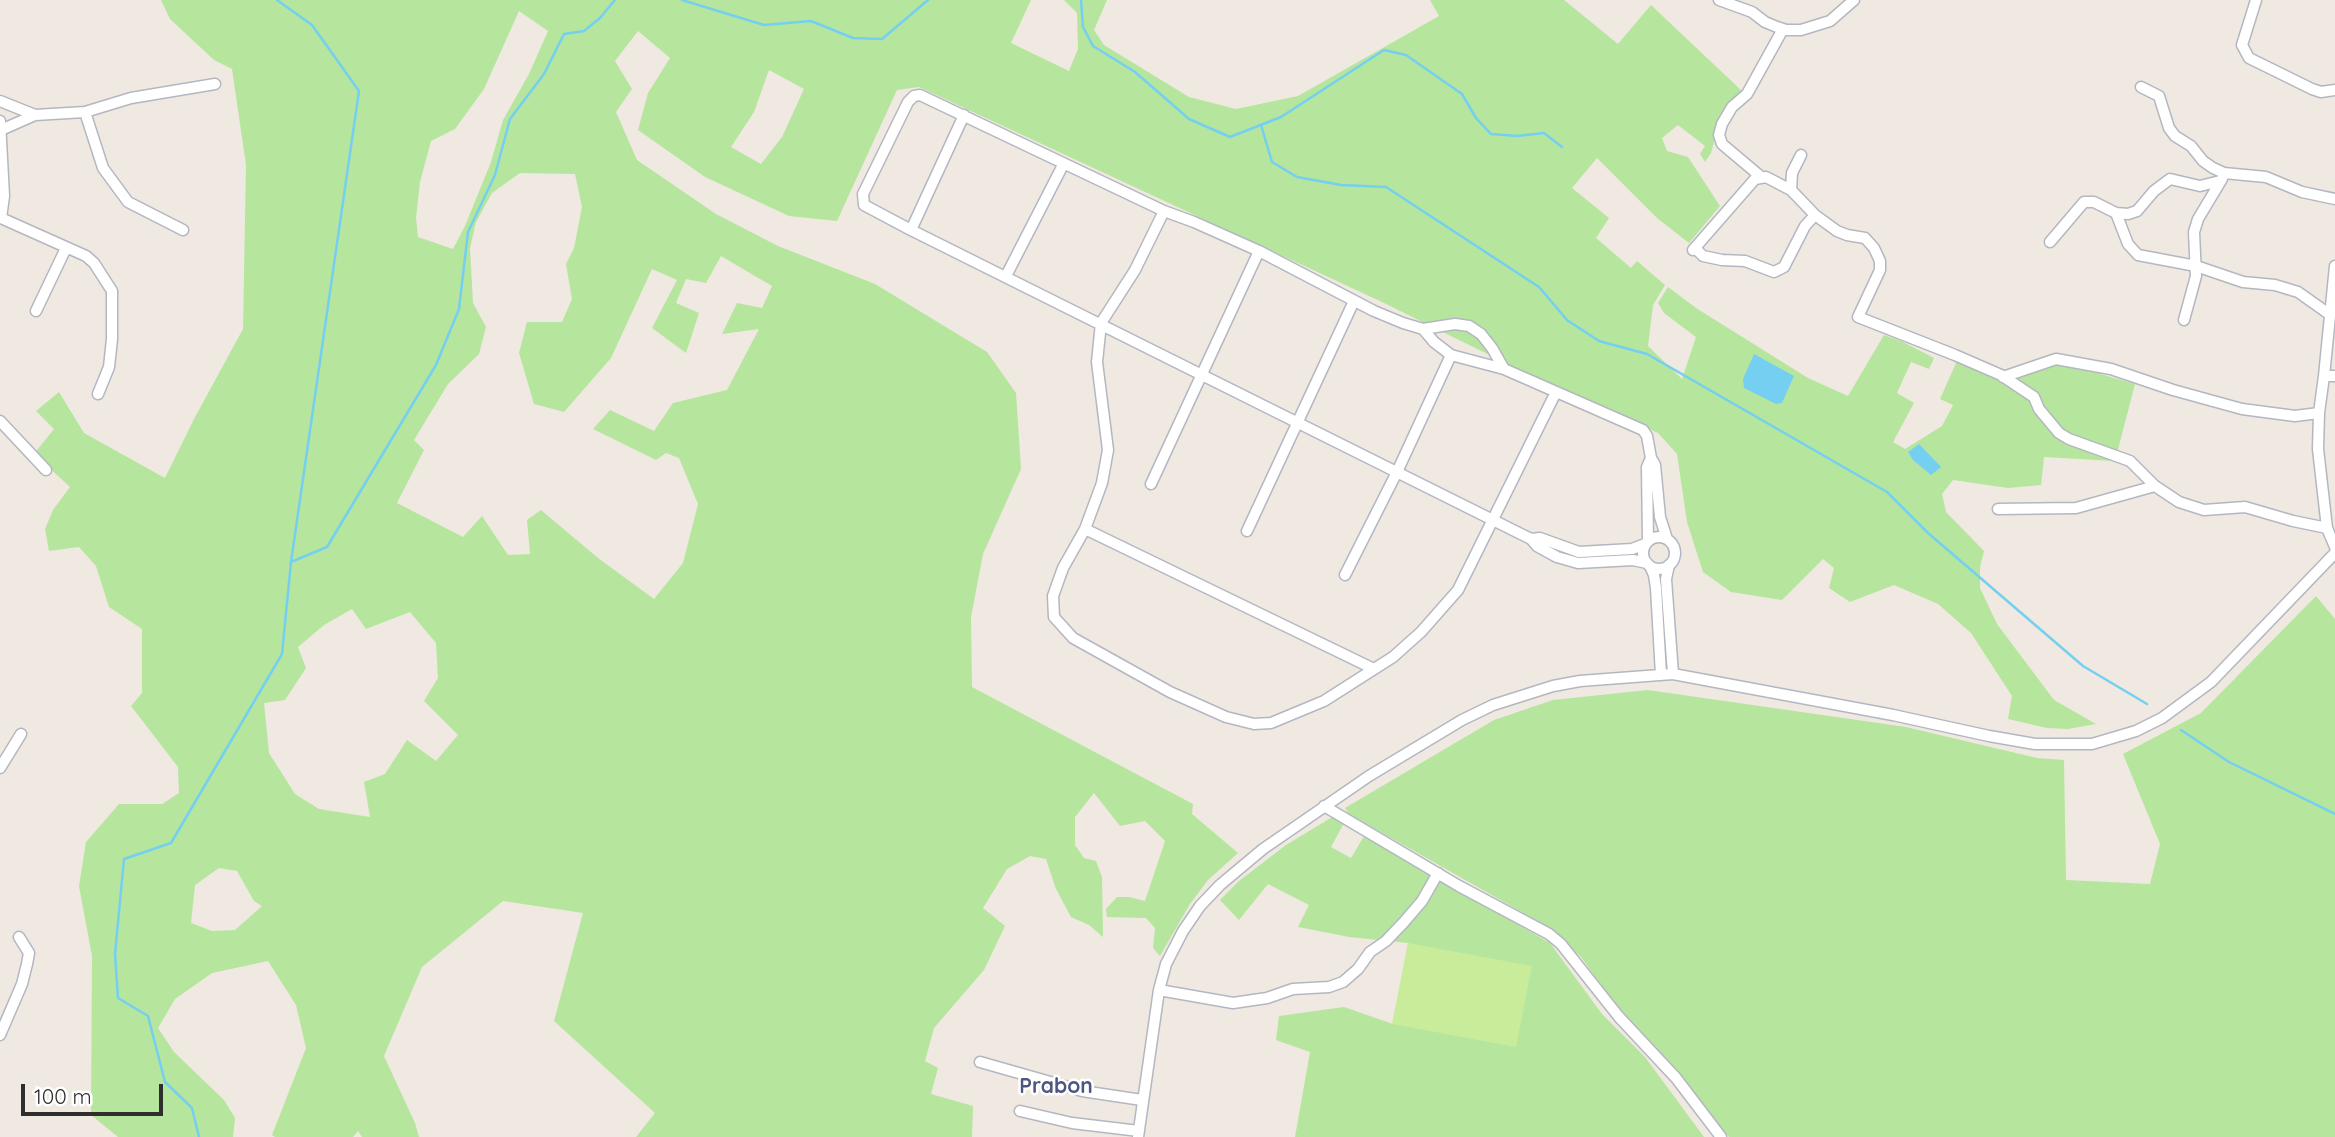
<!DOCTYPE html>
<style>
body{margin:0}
#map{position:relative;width:2335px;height:1137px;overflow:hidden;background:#efe9e1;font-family:Quicksand,sans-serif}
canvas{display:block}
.scale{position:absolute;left:21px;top:1084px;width:142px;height:32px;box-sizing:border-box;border:4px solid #2e2e2e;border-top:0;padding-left:9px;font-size:21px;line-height:24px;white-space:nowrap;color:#2e2e2e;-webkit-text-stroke:5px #fff;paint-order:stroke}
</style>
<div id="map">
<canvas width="2335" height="1137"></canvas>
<div class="scale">100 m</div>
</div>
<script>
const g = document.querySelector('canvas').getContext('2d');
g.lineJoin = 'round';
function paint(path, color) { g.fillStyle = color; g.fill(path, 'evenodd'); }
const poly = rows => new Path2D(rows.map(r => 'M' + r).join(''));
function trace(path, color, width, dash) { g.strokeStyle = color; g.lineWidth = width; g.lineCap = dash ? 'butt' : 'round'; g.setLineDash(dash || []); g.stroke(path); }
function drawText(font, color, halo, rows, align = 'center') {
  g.font = font + ' Quicksand,sans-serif'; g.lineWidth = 5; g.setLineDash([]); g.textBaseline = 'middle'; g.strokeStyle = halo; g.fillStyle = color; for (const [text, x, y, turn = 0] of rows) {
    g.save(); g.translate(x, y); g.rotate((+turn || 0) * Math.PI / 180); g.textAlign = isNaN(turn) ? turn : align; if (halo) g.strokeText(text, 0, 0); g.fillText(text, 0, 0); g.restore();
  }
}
paint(poly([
 [161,0,1031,0,1011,43,1069,71,1078,49,1077,13,1064,0,1107,0,1094,30,1104,45,1189,97,1236,109,1298,96,1439,16,1430,0,1564,0,1618,44,1651,5,1743,92,1720,121,1711,153,1705,162,1700,154,1705,146,1678,125,1662,138,1667,151,1688,157,1720,206,1689,243,1657,218,1597,158,1572,188,1609,218,1596,238,1631,268,1637,261,1665,285,1653,305,1648,346,1682,379,1696,337,1664,313,1658,303,1668,287,1696,308,1808,378,1848,396,1884,335,1901,341,1934,358,1929,369,1911,362,1897,393,1914,403,1893,442,1905,449,1942,426,1953,405,1940,399,1957,361,1998,378,2033,368,2058,365,2097,373,2135,384,2115,461,2044,457,2041,485,2008,488,1953,480,1942,494,1946,512,1984,551,1980,567,1980,588,1997,624,2054,700,2096,724,2068,729,2047,728,2008,719,2012,696,1971,633,1938,604,1894,585,1850,602,1829,588,1834,568,1823,559,1782,600,1731,592,1703,572,1687,522,1677,454,1658,433,1534,377,1382,302,919,87,897,90,837,221,789,216,705,177,638,130,648,93,670,58,638,31,615,61,632,89,616,112,637,160,716,214,778,246,875,284,987,352,1016,393,1021,469,983,554,971,617,972,687,1193,804,1192,814,1238,853,1208,880,1190,904,1160,956,1153,948,1155,928,1146,918,1107,917,1106,909,1117,897,1129,897,1145,901,1165,841,1145,821,1120,826,1094,793,1075,817,1075,845,1084,858,1096,861,1102,877,1103,937,1089,925,1071,917,1056,889,1046,859,1030,856,1007,869,983,908,1005,926,984,970,934,1028,925,1061,938,1068,931,1094,973,1106,972,1137,636,1137,655,1113,554,1021,583,913,503,901,422,967,384,1056,415,1123,419,1137,362,1137,358,1131,353,1137,275,1137,272,1135,306,1048,296,1005,268,961,212,973,175,999,158,1028,174,1052,224,1100,235,1118,233,1137,118,1137,91,1115,92,956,79,886,86,842,119,804,162,804,179,793,178,767,131,706,142,693,142,629,109,607,96,566,79,547,49,551,45,529,53,510,70,487,34,454,54,429,36,411,59,392,84,433,165,478,194,419,243,329,246,165,232,69,214,60,170,19],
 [519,11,548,31,529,74,503,120,491,162,465,226,453,249,418,237,416,218,420,182,431,141,455,129,484,89],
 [769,70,804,89,782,137,761,164,731,147,754,112],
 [520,173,575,174,582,207,574,248,566,264,572,299,562,322,527,322,519,353,534,404,564,412,611,358,652,269,677,280,652,328,686,353,699,313,676,303,686,279,706,283,721,256,772,286,762,308,737,303,722,334,759,329,727,390,673,403,654,431,610,410,593,429,656,460,666,453,679,458,698,504,683,563,654,599,598,558,541,510,527,520,530,554,508,555,482,516,463,537,397,503,424,450,414,440,448,384,479,354,486,327,473,303,470,248,476,222,492,193],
 [352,609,366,629,410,612,436,643,438,678,424,701,458,735,436,761,407,740,385,774,364,782,370,817,319,809,295,794,269,753,264,703,285,700,306,668,298,647,324,625],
 [219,868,237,871,254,901,262,906,235,930,212,931,191,923,195,885],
 [2316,596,2335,619,2335,1137,1729,1137,1691,1089,1614,1003,1581,957,1548,927,1349,814,1345,808,1494,720,1553,700,1648,690,1906,727,2037,758,2064,760,2066,880,2150,884,2160,844,2123,754,2201,713],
 [1334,816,1344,823,1331,847,1351,858,1364,836,1550,943,1602,1014,1645,1057,1704,1137,1295,1137,1310,1052,1276,1040,1279,1016,1344,1007,1393,1024,1408,943,1349,937,1298,927,1309,905,1268,884,1239,920,1220,900,1239,881,1286,845]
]), '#b6e59e');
paint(poly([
 [1408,943,1532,966,1516,1047,1392,1024]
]), '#c9ec9a');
paint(poly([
 [1754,354,1794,376,1782,403,1776,404,1744,388,1743,379],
 [1919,444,1941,467,1931,475,1913,460,1908,452]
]), '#75cff0');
trace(poly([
 [682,0,764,25,811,21,853,38,882,39,928,0],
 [1081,0,1083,27,1093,46,1135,72,1189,119,1230,137,1281,117,1384,50,1406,55,1462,94,1476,118,1491,134,1517,136,1544,133,1562,147],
 [1261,125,1272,162,1297,177,1341,185,1386,187,1539,287,1567,320,1599,341,1647,354,1887,492,1928,533,2083,666,2147,704],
 [291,562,327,547,436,365,459,309,468,232,495,175,510,119,544,74,564,34,584,31,600,18,615,0],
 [2181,730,2229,762,2335,814],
 [199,1137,192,1108,165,1082,148,1016,118,998,115,954,124,859,171,843,282,654,291,562,359,91,312,25,277,0]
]), '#75cff0', 2.5);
const minor = poly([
 [1719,0,1752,12,1765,22,1777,27,1786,30,1801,30,1830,21,1854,0],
 [2256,0,2242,45,2249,58,2312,89,2321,92,2335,90],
 [2141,87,2159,96,2169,128,2175,136,2191,146,2203,161,2213,168,2224,173,2266,177,2302,192,2335,199],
 [0,101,35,115,85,112,131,98,215,84],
 [85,112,103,168,128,202,183,230],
 [0,121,4,196,1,218,86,256,94,263,112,291,112,339,109,367,98,394],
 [1,130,35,115],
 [1760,176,1722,144,1719,135,1722,124,1732,107,1747,94,1783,29],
 [1791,190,1792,173,1801,155],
 [1164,211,920,95,914,96,908,102,863,194,864,205,911,230,1531,539,1537,546,1557,557,1578,563,1633,560,1647,563],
 [2116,213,2128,244,2138,255,2196,266,2243,282,2275,285,2298,292,2329,314],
 [911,230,964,115],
 [2050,242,2084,202,2094,202,2116,213,2128,214,2137,211,2154,191,2170,179,2200,186,2220,181],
 [1695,248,1703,256,1722,260,1745,261,1774,272,1784,267,1805,226,1815,215],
 [1693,250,1755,179,1766,177,1791,190,1815,215,1837,231,1847,235,1865,238,1874,248,1880,261,1880,270,1858,317,1955,355,2001,375,2034,397,2039,409,2059,433,2069,439,2130,461,2155,486,2179,502,2204,510,2245,507,2293,521,2327,528],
 [1006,276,1063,165],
 [36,311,66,248],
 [2184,320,2196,276,2194,232,2198,219,2222,179],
 [1423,329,1434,342,1451,355,1504,369,1643,430,1647,436,1651,458,1655,465,1660,517,1667,539],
 [1504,369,1492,348,1481,334,1469,326,1455,324,1423,329,1403,323,1374,311,1259,251,1194,222,1164,211,1135,270,1101,323,1097,362,1108,450,1102,483,1085,529,1063,568,1053,596,1054,617,1073,638,1170,692,1226,717,1254,724,1271,723,1324,701,1393,657,1421,632,1458,590,1556,392],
 [2324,376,2335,266],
 [2335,376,2324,376,2319,413,2318,449,2327,528,2335,547],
 [2003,377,2056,359,2111,369,2173,390,2242,409,2295,416,2319,413],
 [0,421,46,470],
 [1151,484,1259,251],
 [1998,509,2076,508,2155,486],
 [1085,529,1374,669],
 [1247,531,1354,301],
 '1643 553a16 16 0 1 1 32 0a16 16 0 1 1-32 0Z',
 [1531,539,1540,538,1579,552,1632,549,1645,544],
 [1648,541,1647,467,1651,458],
 [1669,565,1666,579,1673,674],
 [1650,566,1654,575,1656,588,1661,675],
 [1345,575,1397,472,1451,355],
 [0,768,21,734],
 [1324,806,1459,886,1549,934,1561,944,1619,1017,1676,1078,1721,1137],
 [1159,990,1233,1003,1267,998,1293,989,1329,987,1343,982,1358,969,1370,952,1386,941,1404,922,1422,901,1438,873],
 [0,1035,22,984,27,964,29,953,19,937],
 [980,1062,1082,1091,1142,1100],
 [1020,1111,1072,1123,1139,1131],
 [1138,1137,1159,990,1166,964,1183,931,1200,906,1220,885,1263,849,1369,776,1462,720,1493,705,1553,686,1580,681,1673,674,1893,715,1989,736,2035,744,2092,744,2136,731,2162,718,2211,682,2335,553]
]);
trace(minor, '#b4b7c1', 13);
trace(minor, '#fff', 10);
drawText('bold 21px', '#4d5680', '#fff', [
 ["Prabon",1056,1087]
]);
</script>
